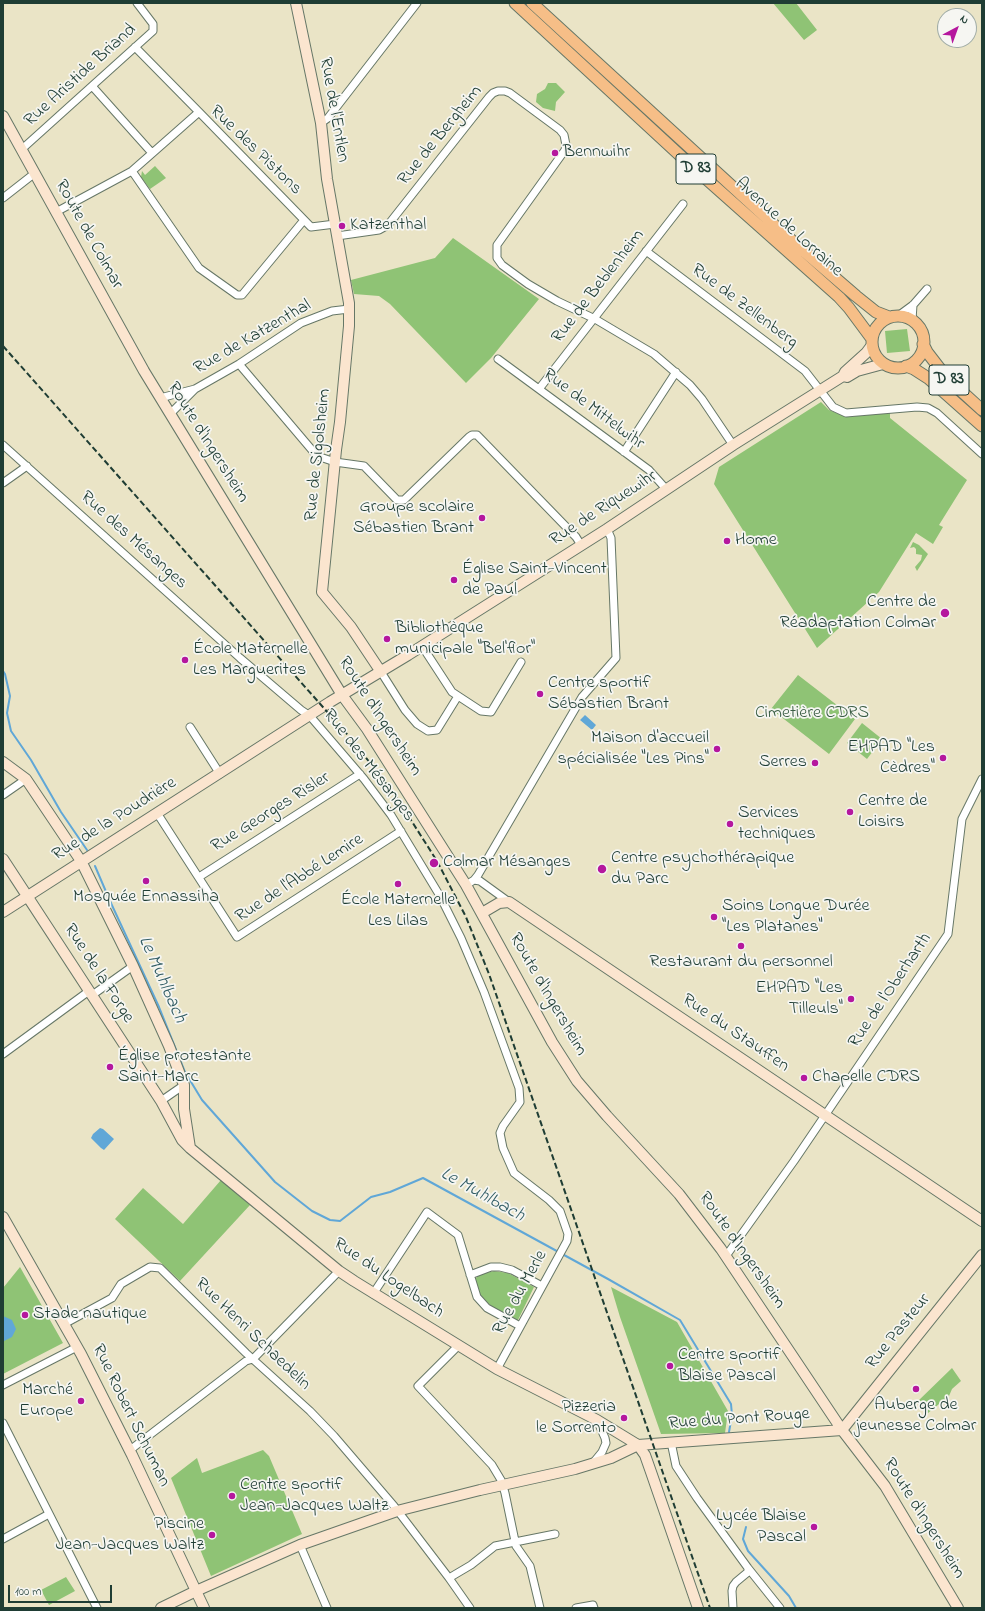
<!DOCTYPE html>
<meta charset="utf-8">
<style>
body{margin:0}
#map{position:relative;width:985px;height:1611px;overflow:hidden;background:#eae4c6;font-family:"Indie Flower",sans-serif}
canvas{display:block}
.frame{position:absolute;inset:0;border:4px solid #1f3d34;pointer-events:none}
.north{position:absolute;left:937px;top:8px;width:40px;height:40px;box-sizing:border-box;background:#f6f6f2;border:1px solid #a0aca6;border-radius:50%;rotate:41deg;font-size:11px;font-weight:700;line-height:16px;text-align:center;color:#1f3d34}
.north::after{content:'';display:block;margin:auto;width:14px;height:18px;background:#b5179e;clip-path:polygon(50% 0,100% 100%,50% 72%,0 100%)}
.scale{position:absolute;left:8px;top:1585px;width:104px;height:18px;box-sizing:border-box;border:2px solid #1f3d34;border-top:0;padding-left:5px;font-size:12px;line-height:14px;white-space:nowrap;color:#1f3d34;-webkit-text-stroke:3px #f6f6f2;paint-order:stroke}
</style>
<div id="map">
<canvas width="985" height="1611"></canvas>
<div class="frame"></div>
<div class="north">N</div>
<div class="scale">100 m</div>
</div>
<script>
const g = document.querySelector('canvas').getContext('2d');
g.lineJoin = 'round';
function paint(path, color) { g.fillStyle = color; g.fill(path, 'evenodd'); }
const poly = rows => new Path2D(rows.map(r => 'M' + r).join(''));
function trace(path, color, width, dash) { g.strokeStyle = color; g.lineWidth = width; g.lineCap = dash ? 'butt' : 'round'; g.setLineDash(dash || []); g.stroke(path); }
function drawText(font, color, halo, rows, align = 'center') {
  g.font = font + ' "Indie Flower",sans-serif'; g.lineWidth = 3.5; g.setLineDash([]); g.textBaseline = 'middle'; g.strokeStyle = halo; g.fillStyle = color; for (const [text, x, y, turn = 0] of rows) {
    g.save(); g.translate(x, y); g.rotate((+turn || 0) * Math.PI / 180); g.textAlign = isNaN(turn) ? turn : align; if (halo) g.strokeText(text, 0, 0); g.fillText(text, 0, 0); g.restore();
  }
}
paint(poly([
 [521,3,526,3,785,238,782,242],
 [773,3,796,3,817,30,804,40],
 [548,83,556,83,565,92,556,102,555,111,543,108,536,102,537,94,545,89],
 [155,166,166,178,150,189,141,177,142,171,145,175],
 [453,238,539,299,491,358,466,383,390,304,379,296,354,294,351,280,435,258],
 [907,329,910,351,887,353,885,331],
 [821,402,829,410,846,417,890,413,890,418,967,480,939,525,943,527,933,544,916,533,879,592,817,648,714,484,719,467],
 [913,542,919,545,928,554,917,571,915,567,921,560,922,555,916,554,916,549,914,547,910,548],
 [798,675,855,719,829,754,771,709],
 [862,723,882,739,867,759,847,743],
 [221,1180,250,1205,180,1281,115,1219,143,1188,183,1224],
 [20,1267,63,1343,3,1374,3,1288],
 [494,1271,508,1273,534,1287,518,1320,514,1320,491,1306,480,1295,475,1279,478,1276,482,1274],
 [611,1287,677,1322,728,1411,725,1433,661,1434,620,1317],
 [952,1368,961,1381,952,1389,949,1396,928,1413,922,1409,917,1402],
 [263,1450,269,1456,302,1534,211,1576,171,1478,197,1458,202,1473],
 [66,1577,75,1591,49,1605,41,1590]
]), '#8fc375');
paint(poly([
 [585,715,596,725,592,730,580,720],
 [100,1128,103,1129,114,1139,104,1150,101,1148,91,1138,93,1134],
 [3,1316,12,1320,16,1329,12,1337,4,1341]
]), '#60a7d7');
trace(poly([
 [3,671,5,674,10,696,7,713,11,731,31,760,61,812,87,850],
 [95,866,110,901,159,1007,185,1072,202,1100,275,1182,312,1211,330,1220,340,1221,371,1197,390,1192,423,1178,608,1279,680,1320,731,1404,732,1415,729,1432],
 [746,1527,743,1539,748,1551,789,1596,796,1608]
]), '#60a7d7', 2);
const street = poly([
 [135,47,199,112],
 [92,86,152,153],
 [321,123,328,118,417,3],
 [22,149,153,31,153,24,137,3],
 [132,171,199,268,237,295,242,295,304,220],
 [3,198,35,173],
 [56,212,132,171,199,112,311,227,335,224],
 [337,236,379,230,388,225,489,97,493,93,498,91,505,91,510,93,560,130,564,135,566,145,565,150,497,245,497,258,502,265,528,284,557,301,595,319,654,354,690,385,702,399,733,445],
 [646,251,805,371,833,407,846,413,917,407,928,408,937,413,982,454],
 [898,316,913,305,927,289],
 [912,320,913,305],
 [498,359,649,470,666,489],
 [239,364,317,456,335,462,364,466,397,500,404,500,469,437,472,435,477,435,576,537,581,545],
 [195,389,239,364,301,323,332,311,349,309],
 [539,389,683,204],
 [160,398,195,389,170,414],
 [3,445,240,658,301,710,310,716,364,779,391,815,440,896,461,938,484,992,519,1088,520,1102,503,1126,500,1133,503,1148,514,1173,549,1200,560,1211,568,1234,567,1241,497,1369],
 [624,452,676,372],
 [3,483,27,466],
 [422,646,452,692,481,711,491,712,521,662],
 [381,672,405,710,417,724,428,731,437,730,458,696],
 [190,727,220,774],
 [3,795,26,779],
 [157,813,237,937,401,831],
 [199,877,360,774],
 [474,880,480,881,509,902],
 [466,885,474,880,478,875,582,697,616,658,611,538,607,529],
 [91,996,133,966],
 [3,1054,89,991],
 [161,1101,184,1085],
 [726,1256,794,1161,948,934,962,819,982,779],
 [470,1275,491,1267,500,1267,512,1270,542,1286],
 [373,1294,427,1212,458,1235,477,1297,487,1308,520,1326],
 [64,1324,112,1298,121,1284,150,1267,160,1268,246,1353,310,1411,334,1436,394,1506,449,1578,470,1608],
 [459,1345,418,1386,492,1465,501,1480,505,1493,516,1546,530,1566,540,1608],
 [3,1385,77,1347],
 [3,1423,97,1608],
 [671,1442,676,1466,697,1498,748,1568,780,1608],
 [130,1450,246,1361,253,1359,339,1271],
 [593,1463,602,1452,606,1443,605,1438,597,1420],
 [3,1539,49,1514],
 [300,1545,327,1608],
 [449,1578,471,1565,495,1546,555,1534],
 [576,1608,593,1605,594,1608],
 [733,1608,732,1591,733,1586,736,1582,748,1572,748,1568]
]);
const secondary = poly([
 [296,3,321,123,327,179,349,303,349,326,340,422,336,450,322,592,351,627,381,672],
 [3,116,144,371,342,695,367,729,466,885,552,1042,577,1081,607,1116,679,1194,721,1249,842,1430,885,1486,958,1608],
 [843,376,845,372,866,353,872,345],
 [3,762,26,779,81,861,133,966,169,1046,184,1085,184,1109,190,1148],
 [3,859,161,1101,182,1140,190,1148,339,1271,354,1281,497,1369,597,1420,638,1445,645,1455,651,1472,698,1608],
 [3,912,330,702,408,655,607,529,733,445,843,376,847,377,857,371,883,364],
 [482,913,499,903,509,902,982,1221],
 [3,1217,81,1354,132,1455,204,1608],
 [842,1430,982,1255],
 [161,1608,196,1591,300,1545,397,1511,480,1490,575,1469,611,1458,638,1445,842,1430]
]);
const primary = poly([
 [515,3,685,160,839,297,849,308,872,339],
 [532,3,783,233,856,296,876,312,889,317],
 '872 342a26 26 0 1 1 52 0a26 26 0 1 1-52 0Z',
 [923,344,927,352,947,378,982,410],
 [906,366,914,369,928,378,982,426]
]);
trace(street, '#667767', 9);
trace(secondary, '#667767', 12);
trace(primary, '#667767', 13);
trace(street, '#fff', 7);
trace(secondary, '#fbe5cf', 10);
trace(primary, '#f6be87', 11);
trace(poly([
 [3,346,353,741,395,795,437,861,466,917,489,974,710,1608]
]), '#1f3d34', 2, [6, 3]);
for (const [x, y, r, color] of [
 [555,153,4,"#b5179e"],
 [342,226,4,"#b5179e"],
 [482,518,4,"#b5179e"],
 [727,541,4,"#b5179e"],
 [454,580,4,"#b5179e"],
 [945,613,5,"#b5179e"],
 [387,639,4,"#b5179e"],
 [185,660,4,"#b5179e"],
 [540,694,4,"#b5179e"],
 [717,749,4,"#b5179e"],
 [943,758,4,"#b5179e"],
 [815,763,4,"#b5179e"],
 [850,812,4,"#b5179e"],
 [730,824,4,"#b5179e"],
 [434,863,5,"#b5179e"],
 [602,869,5,"#b5179e"],
 [146,881,4,"#b5179e"],
 [398,884,4,"#b5179e"],
 [714,917,4,"#b5179e"],
 [741,946,4,"#b5179e"],
 [851,999,4,"#b5179e"],
 [110,1067,4,"#b5179e"],
 [804,1078,4,"#b5179e"],
 [25,1315,4,"#b5179e"],
 [670,1366,4,"#b5179e"],
 [916,1389,4,"#b5179e"],
 [81,1401,4,"#b5179e"],
 [624,1418,4,"#b5179e"],
 [232,1496,4,"#b5179e"],
 [814,1527,4,"#b5179e"],
 [212,1535,4,"#b5179e"]
]) { const dot = new Path2D(); dot.arc(x, y, r, 0, 2 * Math.PI); g.fillStyle = color; g.fill(dot); trace(dot, '#f6f6f2', 1.5); }
for (const [x, y, w] of [
 [696,169,40],
 [949,380,40]
]) { const box = new Path2D(); box.roundRect(x - w / 2, y - 15, w, 30, 3); g.fillStyle = '#f6f6f2'; g.fill(box); trace(box, '#1f3d34', 1); }
drawText('bold 17px', '#1f3d34', null, [
 ["D 83",696,169],
 ["D 83",949,380]
]);
drawText('18px', '#1f3d34', '#f6f6f2', [
 ["Rue Aristide Briand",81,76,-42],
 ["Rue de l'Entlen",333,110,80],
 ["Rue de Bergheim",441,136,-51],
 ["Rue des Pistons",255,151,44],
 ["Avenue de Lorraine",788,228,42],
 ["Route de Colmar",88,235,61],
 ["Rue de Beblenheim",599,287,-52],
 ["Rue de Zellenberg",744,307,37],
 ["Rue de Katzenthal",253,338,-30],
 ["Rue de Mittelwihr",593,410,37],
 ["Route d'Ingersheim",207,443,58],
 ["Rue de Sigolsheim",319,455,-84],
 ["Rue de Riquewihr",604,509,-33],
 ["Rue des Mésanges",133,541,42],
 ["Route d'Ingersheim",379,717,57],
 ["Rue des Mésanges",368,766,52],
 ["Rue Georges Risler",271,813,-32],
 ["Rue de la Poudrière",115,820,-32],
 ["Rue de l'Abbé Lemire",300,879,-33],
 ["Rue de la Forge",98,974,57],
 ["Rue de l'Oberharth",891,991,-56],
 ["Route d'Ingersheim",547,995,60],
 ["Rue du Stauffen",735,1034,34],
 ["Route d'Ingersheim",741,1251,55],
 ["Rue du Logelbach",388,1279,34],
 ["Rue du Merle",521,1293,-61],
 ["Rue Pasteur",899,1332,-51],
 ["Rue Henri Schaedelin",252,1335,44],
 ["Rue Robert Schuman",130,1416,64],
 ["Rue du Pont Rouge",739,1420,-4],
 ["Route d'Ingersheim",923,1519,58]
]);
drawText('18px', '#1f3d34', '#f6f6f2', [
 ["Bennwihr",563,153],
 ["Katzenthal",350,226],
 ["Groupe scolaire",474,508,"right"],
 ["Sébastien Brant",474,529,"right"],
 ["Home",735,541],
 ["Église Saint-Vincent",462,570],
 ["de Paul",462,591],
 ["Centre de",936,603,"right"],
 ["Réadaptation Colmar",936,624,"right"],
 ["Bibliothèque",395,629],
 ["municipale \"Bel'flor\"",395,650],
 ["École Maternelle",193,650],
 ["Les Marguerites",193,671],
 ["Centre sportif",548,684],
 ["Sébastien Brant",548,705],
 ["Maison d'accueil",709,739,"right"],
 ["spécialisée \"Les Pins\"",709,760,"right"],
 ["EHPAD \"Les",935,748,"right"],
 ["Cèdres\"",935,769,"right"],
 ["Serres",807,763,"right"],
 ["Centre de",858,802],
 ["Loisirs",858,823],
 ["Services",738,814],
 ["techniques",738,835],
 ["Centre psychothérapique",611,859],
 ["du Parc",611,880],
 ["Colmar Mésanges",443,863],
 ["Mosquée Ennassiha",146,898,"center"],
 ["École Maternelle",398,901,"center"],
 ["Les Lilas",398,922,"center"],
 ["Soins Longue Durée",722,907],
 ["\"Les Platanes\"",722,928],
 ["Restaurant du personnel",741,963,"center"],
 ["EHPAD \"Les",843,989,"right"],
 ["Tilleuls\"",843,1010,"right"],
 ["Église protestante",118,1057],
 ["Saint-Marc",118,1078],
 ["Chapelle CDRS",812,1078],
 ["Stade nautique",33,1315],
 ["Centre sportif",678,1356],
 ["Blaise Pascal",678,1377],
 ["Marché",73,1391,"right"],
 ["Europe",73,1412,"right"],
 ["Auberge de",916,1406,"center"],
 ["jeunesse Colmar",916,1427,"center"],
 ["Pizzeria",616,1408,"right"],
 ["le Sorrento",616,1429,"right"],
 ["Centre sportif",240,1486],
 ["Jean-Jacques Waltz",240,1507],
 ["Lycée Blaise",806,1517,"right"],
 ["Pascal",806,1538,"right"],
 ["Piscine",204,1525,"right"],
 ["Jean-Jacques Waltz",204,1546,"right"]
], 'left');
drawText('18px', '#3b5e44', '#f6f6f2', [
 ["Cimetière CDRS",812,714]
]);
drawText('italic 19px', '#325d65', '#f6f6f2', [
 ["Le Muhlbach",161,980,66],
 ["Le Muhlbach",482,1196,29]
]);
</script>
